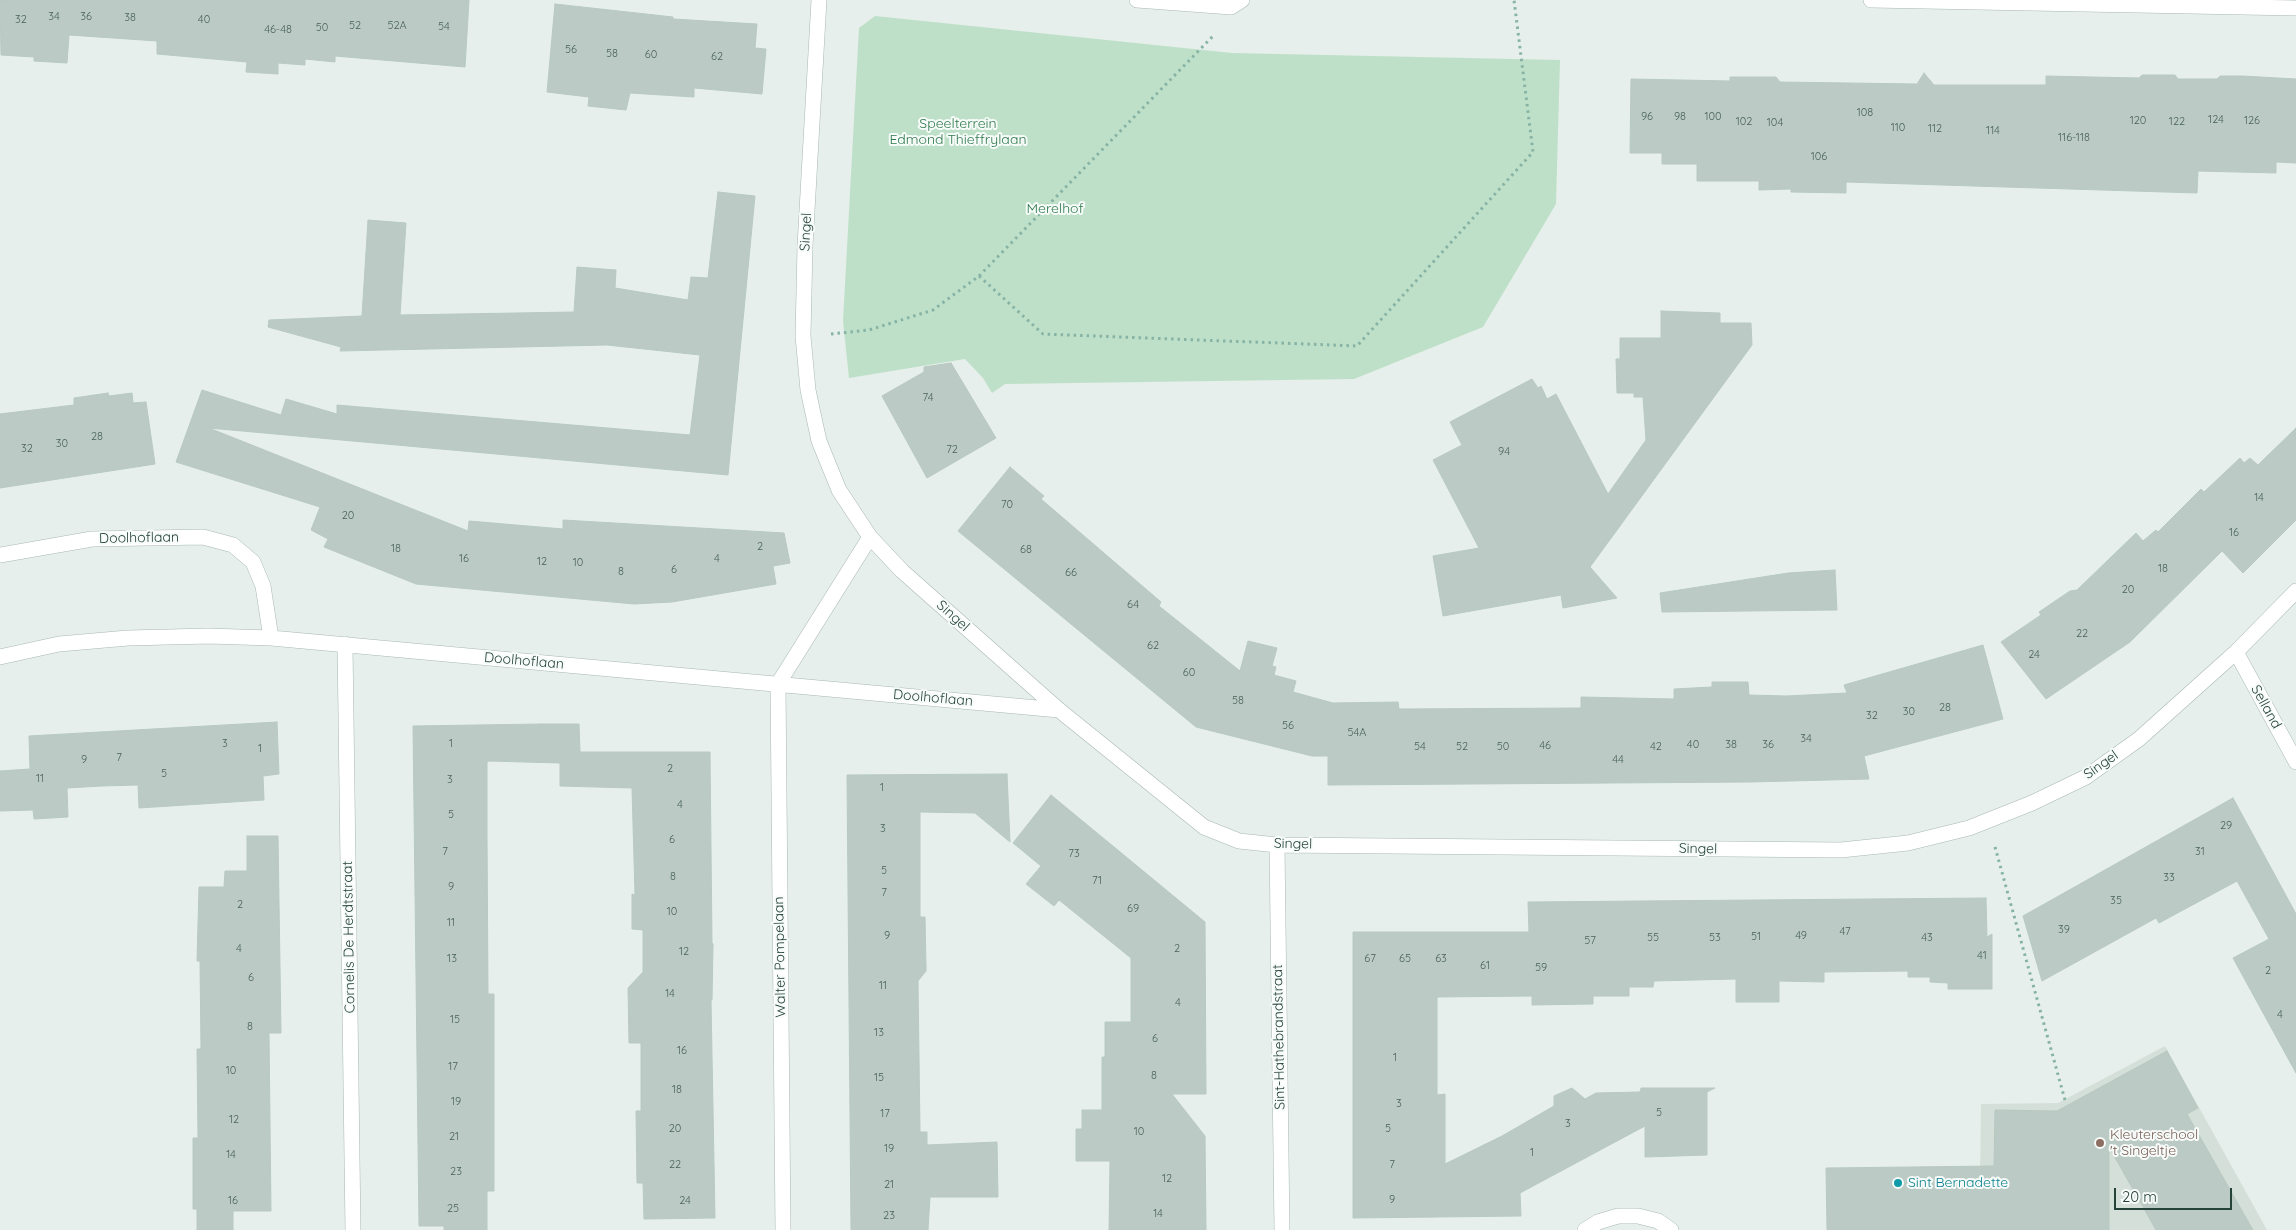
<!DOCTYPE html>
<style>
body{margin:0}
#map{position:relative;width:2296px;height:1230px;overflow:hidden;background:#e6efeb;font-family:Quicksand,sans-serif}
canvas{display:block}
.scale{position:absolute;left:2114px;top:1188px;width:118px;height:22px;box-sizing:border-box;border:2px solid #24423a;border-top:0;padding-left:6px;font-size:15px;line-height:18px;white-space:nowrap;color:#24423a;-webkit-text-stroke:4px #f7fbf9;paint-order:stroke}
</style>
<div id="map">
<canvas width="2296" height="1230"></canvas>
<div class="scale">20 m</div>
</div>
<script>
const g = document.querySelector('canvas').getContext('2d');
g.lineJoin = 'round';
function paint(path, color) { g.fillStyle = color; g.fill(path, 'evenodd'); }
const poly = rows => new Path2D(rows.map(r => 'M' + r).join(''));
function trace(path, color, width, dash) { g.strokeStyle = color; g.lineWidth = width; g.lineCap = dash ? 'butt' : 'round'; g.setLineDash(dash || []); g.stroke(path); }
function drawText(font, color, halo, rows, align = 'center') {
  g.font = font + ' Quicksand,sans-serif'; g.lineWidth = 4; g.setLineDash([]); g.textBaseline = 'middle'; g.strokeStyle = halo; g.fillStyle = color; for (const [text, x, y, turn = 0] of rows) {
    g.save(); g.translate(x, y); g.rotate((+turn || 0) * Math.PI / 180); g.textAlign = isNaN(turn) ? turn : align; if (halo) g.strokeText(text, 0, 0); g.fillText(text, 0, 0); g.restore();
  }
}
paint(poly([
 [2165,1046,2267,1230,2031,1230,1980,1182,1981,1104,2058,1103]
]), '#d4dfda');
paint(poly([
 [875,16,1232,53,1560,60,1556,204,1483,327,1354,379,1005,384,992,393,983,378,965,359,849,378,843,321,859,28]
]), '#bfe0c8');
const building = poly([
 [0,0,469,0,465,67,335,56,335,62,305,59,305,65,278,63,278,74,246,72,247,62,157,54,157,41,69,35,67,63,34,61,34,57,1,55,0,0],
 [555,4,673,17,673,19,757,24,755,48,766,49,762,94,694,88,694,97,630,93,626,110,588,106,589,97,547,92,555,4],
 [1924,73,1934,85,2046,85,2046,76,2139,78,2142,75,2175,75,2178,79,2217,79,2220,76,2242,76,2296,79,2296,163,2276,162,2276,173,2198,171,2197,193,1846,182,1846,193,1791,192,1791,189,1759,190,1759,181,1697,181,1697,164,1662,164,1662,153,1630,153,1631,79,1730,81,1730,77,1776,77,1780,82,1917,84,1924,73],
 [718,192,755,196,728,475,209,428,468,531,469,521,563,529,563,520,784,533,790,563,773,566,776,584,672,602,634,604,416,584,324,547,328,539,311,530,320,507,176,462,202,390,281,415,286,399,337,414,337,405,690,435,700,355,607,345,340,351,341,347,268,327,269,320,362,316,368,220,406,223,400,315,574,312,577,267,616,270,615,288,688,300,691,277,708,278,718,192],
 [1661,311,1720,313,1720,323,1751,323,1752,345,1590,567,1617,598,1563,608,1561,595,1443,616,1433,556,1479,548,1433,460,1462,445,1450,422,1532,379,1538,388,1541,386,1547,399,1556,394,1608,494,1646,440,1643,397,1634,397,1634,393,1617,393,1616,359,1620,359,1620,338,1661,338,1661,311],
 [951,363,996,438,927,478,882,396,924,372,924,367,951,363],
 [108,393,109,396,132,393,133,403,146,402,155,464,0,488,0,414,74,405,74,398,108,393],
 [2296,428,2296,520,2243,573,2222,551,2130,642,2046,699,2001,642,2041,615,2039,612,2070,591,2077,590,2136,533,2143,541,2156,530,2158,532,2201,489,2204,492,2240,458,2244,463,2250,458,2258,465,2296,428],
 [1010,467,1044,496,1041,499,1161,602,1159,606,1240,671,1248,641,1277,648,1272,666,1276,667,1274,675,1296,681,1293,692,1333,703,1398,702,1399,709,1581,708,1581,697,1674,699,1674,689,1712,687,1712,682,1748,682,1749,695,1786,696,1847,693,1844,685,1983,645,2003,719,1864,756,1869,779,1750,782,1328,785,1328,756,1312,756,1196,727,958,531,1010,467],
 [1835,570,1837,610,1662,612,1660,593,1788,573,1835,570],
 [277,722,279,774,263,776,264,800,139,808,138,785,102,786,67,788,68,817,34,819,33,810,0,811,0,771,30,769,29,736,277,722],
 [541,724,579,724,580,752,710,752,712,943,713,944,712,1000,711,1000,715,1218,644,1219,643,1183,637,1183,636,1111,641,1111,641,1043,629,1043,628,988,643,972,643,930,632,929,632,894,635,895,632,788,560,786,560,763,489,761,487,762,487,834,488,994,494,994,494,1191,487,1191,487,1230,444,1230,444,1226,419,1226,413,726,541,724],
 [1007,774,1010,842,975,813,920,812,920,917,925,917,926,966,926,971,918,981,920,1132,927,1132,927,1145,997,1142,998,1197,930,1197,928,1230,851,1230,847,775,1007,774],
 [1051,795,1205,922,1206,1094,1172,1094,1205,1136,1206,1230,1109,1230,1110,1161,1076,1161,1076,1129,1082,1129,1082,1110,1102,1110,1102,1057,1105,1057,1105,1022,1131,1022,1131,958,1059,900,1054,906,1026,884,1041,866,1013,843,1051,795],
 [2233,798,2296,914,2296,1073,2233,958,2269,939,2237,881,2159,923,2156,918,2042,981,2023,916,2233,798],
 [247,836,278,836,281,1033,269,1033,271,1211,233,1211,233,1230,197,1230,197,1209,193,1209,193,1138,198,1138,197,1049,201,1049,200,961,197,961,199,887,224,887,225,871,247,871,247,836],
 [1986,898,1987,937,1992,934,1992,989,1948,989,1948,983,1930,982,1930,977,1908,977,1908,971,1824,972,1824,982,1779,981,1779,1002,1736,1002,1736,979,1654,981,1653,987,1629,987,1629,996,1593,996,1593,1004,1532,1005,1532,996,1437,997,1437,1095,1445,1094,1445,1164,1502,1136,1554,1106,1554,1096,1572,1088,1585,1099,1596,1093,1640,1092,1641,1088,1715,1088,1707,1092,1707,1155,1645,1157,1645,1126,1520,1193,1521,1216,1353,1218,1353,932,1529,932,1528,902,1986,898],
 [2167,1051,2198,1108,2187,1114,2253,1230,2156,1230,2109,1147,2109,1230,1827,1230,1826,1168,1994,1166,1995,1110,2057,1111,2167,1051]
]);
paint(building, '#bbcac4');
trace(building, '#b8c9c2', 1);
const minor = poly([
 [819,0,805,246,803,336,808,390,819,441,839,490,870,537,902,571,1059,710,1204,827,1239,841,1277,845,1841,850,1908,843,1969,828,2032,803,2086,777,2139,739,2236,652,2296,591],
 [1137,0,1231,7,1242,0],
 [1871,0,2296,8],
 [0,555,92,539,203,537,233,545,253,562,263,586,271,638],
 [345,644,353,1230],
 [2236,652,2296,762],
 [0,657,59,644,128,638,208,636,271,638,1059,710],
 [1277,845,1282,1230],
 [783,1230,778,684,870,537],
 [1585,1230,1598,1222,1618,1216,1638,1216,1658,1221,1671,1230]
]);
trace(minor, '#a8b8b2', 16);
trace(poly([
 [979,276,1043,334,1357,346,1533,152,1514,0],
 [831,334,869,330,933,310,979,276,1214,35],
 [1995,847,2065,1100]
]), '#86b3a5', 3, [2.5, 4]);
trace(minor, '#fff', 15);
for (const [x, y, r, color] of [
 [2100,1143,5,"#8d6e63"],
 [1898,1183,5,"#0f9aa8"]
]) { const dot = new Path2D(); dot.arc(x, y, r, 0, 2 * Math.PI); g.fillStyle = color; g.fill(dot); trace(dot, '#f7fbf9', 2); }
drawText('11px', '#4a645c', null, [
 ["34",54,17],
 ["36",86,17],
 ["38",130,18],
 ["32",21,20],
 ["40",204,20],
 ["52",355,26],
 ["52A",397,26],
 ["54",444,27],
 ["50",322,28],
 ["46-48",278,30],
 ["56",571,50],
 ["58",612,54],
 ["60",651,55],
 ["62",717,57],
 ["108",1865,113],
 ["96",1647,117],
 ["98",1680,117],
 ["100",1713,117],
 ["124",2216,120],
 ["120",2138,121],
 ["126",2252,121],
 ["102",1744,122],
 ["122",2177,122],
 ["104",1775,123],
 ["110",1898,128],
 ["112",1935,129],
 ["114",1993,131],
 ["116-118",2074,138],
 ["106",1819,157],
 ["74",928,398],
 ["28",97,437],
 ["30",62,444],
 ["32",27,449],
 ["72",952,450],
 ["94",1504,452],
 ["14",2259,498],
 ["70",1007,505],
 ["20",348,516],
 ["16",2234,533],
 ["2",760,547],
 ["18",396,549],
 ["68",1026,550],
 ["16",464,559],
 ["4",717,559],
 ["12",542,562],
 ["10",578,563],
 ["18",2163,569],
 ["6",674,570],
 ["8",621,572],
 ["66",1071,573],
 ["20",2128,590],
 ["64",1133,605],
 ["22",2082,634],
 ["62",1153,646],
 ["24",2034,655],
 ["60",1189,673],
 ["58",1238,701],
 ["28",1945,708],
 ["30",1909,712],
 ["32",1872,716],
 ["56",1288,726],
 ["54A",1357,733],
 ["34",1806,739],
 ["3",225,744],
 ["1",451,744],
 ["40",1693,745],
 ["38",1731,745],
 ["36",1768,745],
 ["46",1545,746],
 ["54",1420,747],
 ["52",1462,747],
 ["50",1503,747],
 ["42",1656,747],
 ["1",260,749],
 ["7",119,758],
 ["9",84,760],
 ["44",1618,760],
 ["2",670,769],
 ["5",164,774],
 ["11",40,779],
 ["3",450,780],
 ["1",882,788],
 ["4",680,805],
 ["5",451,815],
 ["29",2226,826],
 ["3",883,829],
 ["6",672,840],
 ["7",445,852],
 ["31",2200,852],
 ["73",1074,854],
 ["5",884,871],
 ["8",673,877],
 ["33",2169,878],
 ["71",1097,881],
 ["9",451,887],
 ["7",884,893],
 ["35",2116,901],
 ["2",240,905],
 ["69",1133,909],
 ["10",672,912],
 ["11",451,923],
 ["39",2064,930],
 ["47",1845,932],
 ["9",887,936],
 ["49",1801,936],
 ["51",1756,937],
 ["55",1653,938],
 ["53",1715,938],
 ["43",1927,938],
 ["57",1590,941],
 ["4",239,949],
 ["2",1177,949],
 ["12",684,952],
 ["41",1982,956],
 ["13",452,959],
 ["67",1370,959],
 ["65",1405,959],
 ["63",1441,959],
 ["61",1485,966],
 ["59",1541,968],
 ["2",2268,971],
 ["6",251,978],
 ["11",883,986],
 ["14",670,994],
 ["4",1178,1003],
 ["4",2280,1015],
 ["15",455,1020],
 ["8",250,1027],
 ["13",879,1033],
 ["6",1155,1039],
 ["16",682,1051],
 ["1",1395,1058],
 ["17",453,1067],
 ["10",231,1071],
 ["8",1154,1076],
 ["15",879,1078],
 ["18",677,1090],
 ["19",456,1102],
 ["3",1399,1104],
 ["5",1659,1113],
 ["17",885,1114],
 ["12",234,1120],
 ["3",1568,1124],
 ["20",675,1129],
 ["5",1388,1129],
 ["10",1139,1132],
 ["21",454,1137],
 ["19",889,1149],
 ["1",1532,1153],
 ["14",231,1155],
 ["22",675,1165],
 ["7",1392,1165],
 ["23",456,1172],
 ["12",1167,1179],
 ["21",889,1185],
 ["9",1392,1200],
 ["16",233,1201],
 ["24",685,1201],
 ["25",453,1209],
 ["14",1158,1214],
 ["23",889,1216]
]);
drawText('14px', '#2d7a4b', '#f7fbf9', [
 ["Speelterrein",958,124],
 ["Edmond Thieffrylaan",958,140],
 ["Merelhof",1055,209]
]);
drawText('14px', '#24423a', '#f7fbf9', [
 ["Singel",806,232,-87],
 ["Doolhoflaan",139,538,-1],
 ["Singel",953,616,42],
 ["Doolhoflaan",524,661,5],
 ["Doolhoflaan",933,698,5],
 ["Selland",2266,707,61],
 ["Singel",2101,765,-35],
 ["Singel",1293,844,1],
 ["Singel",1698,849,1],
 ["Cornelis De Herdtstraat",349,937,-91],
 ["Walter Pompelaan",780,957,-91],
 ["Sint-Hathebrandstraat",1279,1037,-91]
]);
drawText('14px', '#785e54', '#f7fbf9', [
 ["Kleuterschool",2110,1135],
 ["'t Singeltje",2110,1151]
], 'left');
drawText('14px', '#0d838f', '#f7fbf9', [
 ["Sint Bernadette",1908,1183]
], 'left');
</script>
